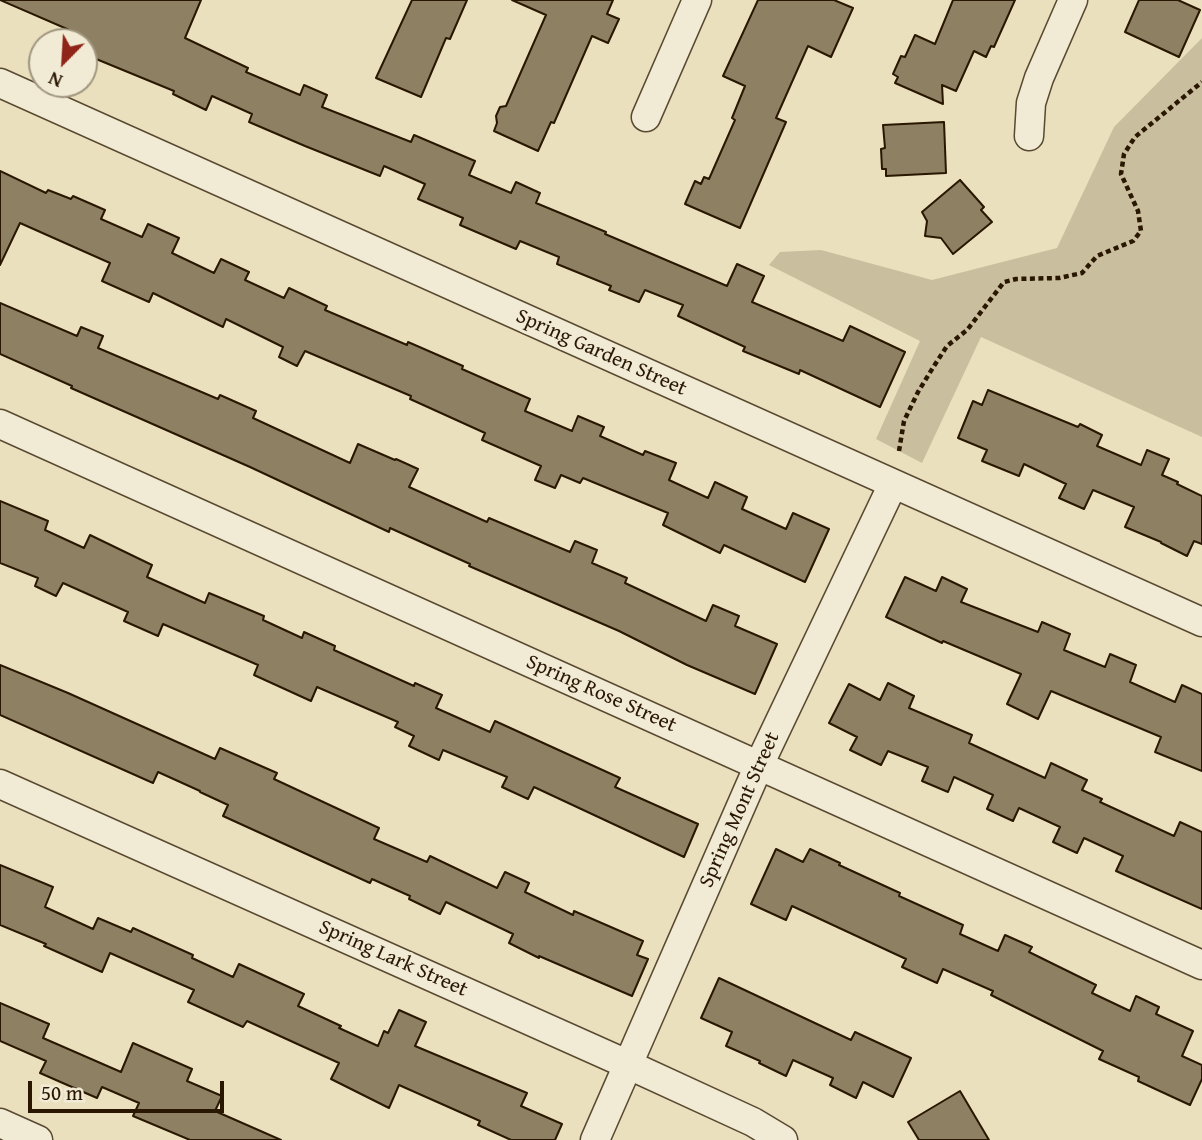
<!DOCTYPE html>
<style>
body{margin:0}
#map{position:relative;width:1202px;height:1140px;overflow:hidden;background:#eae0be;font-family:"Gentium Book Plus",serif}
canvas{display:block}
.north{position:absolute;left:28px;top:28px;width:70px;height:70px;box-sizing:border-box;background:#f1ebd5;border:2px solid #a19680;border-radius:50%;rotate:204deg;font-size:19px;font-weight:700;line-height:28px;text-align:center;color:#291701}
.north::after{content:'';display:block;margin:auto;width:24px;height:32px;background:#8f2418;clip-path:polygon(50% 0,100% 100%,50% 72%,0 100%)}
.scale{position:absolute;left:28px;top:1081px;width:196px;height:32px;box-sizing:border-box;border:4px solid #291701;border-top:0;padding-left:9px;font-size:21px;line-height:24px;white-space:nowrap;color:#291701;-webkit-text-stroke:5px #f1ebd5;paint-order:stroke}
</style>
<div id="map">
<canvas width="1202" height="1140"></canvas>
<div class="north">N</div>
<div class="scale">50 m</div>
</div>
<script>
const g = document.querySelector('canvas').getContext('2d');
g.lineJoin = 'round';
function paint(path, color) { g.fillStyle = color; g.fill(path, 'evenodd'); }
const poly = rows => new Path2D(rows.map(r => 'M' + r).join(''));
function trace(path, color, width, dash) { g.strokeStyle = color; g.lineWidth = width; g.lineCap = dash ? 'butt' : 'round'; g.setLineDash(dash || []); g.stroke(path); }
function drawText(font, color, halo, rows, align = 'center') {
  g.font = font + ' "Gentium Book Plus",serif'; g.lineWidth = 6; g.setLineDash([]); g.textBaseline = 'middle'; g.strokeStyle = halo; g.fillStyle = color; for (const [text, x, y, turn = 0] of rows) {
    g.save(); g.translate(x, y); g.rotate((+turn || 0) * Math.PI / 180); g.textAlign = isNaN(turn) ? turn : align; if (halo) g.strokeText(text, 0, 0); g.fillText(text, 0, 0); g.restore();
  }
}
paint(poly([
 [1202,38,1202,437,981,337,922,463,876,439,920,341,769,265,780,252,821,250,932,280,1057,248,1114,127]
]), '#c9be9e');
const building = poly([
 [0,0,201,0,185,38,248,68,246,72,300,95,304,85,327,95,322,107,411,142,414,135,475,161,469,175,511,193,516,182,540,193,536,203,606,232,605,234,727,286,737,264,764,276,752,302,843,341,850,326,905,352,880,407,800,370,799,374,743,351,745,347,678,316,683,305,645,290,639,302,609,290,611,286,557,264,559,257,520,241,516,249,460,225,463,218,418,199,425,184,384,166,380,176,305,146,249,122,252,114,212,96,206,110,173,94,174,91,84,54,84,42,70,42,74,32,0,0],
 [412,0,467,0,450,39,446,38,421,97,376,78,412,0],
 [512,0,613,0,607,14,619,19,608,43,592,36,554,123,551,122,538,151,494,131,497,123,496,116,500,107,506,106,546,15,512,0],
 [758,0,834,0,853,8,831,57,808,46,776,118,786,122,740,228,685,204,695,181,701,184,704,177,709,179,735,120,732,118,745,86,723,76,758,0],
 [953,0,1015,0,994,47,991,46,986,57,974,51,956,91,942,85,943,104,895,83,898,77,893,74,901,56,905,57,915,35,935,44,953,0],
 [1139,0,1178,0,1200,10,1179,57,1125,32,1139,0],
 [944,122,946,173,886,176,886,169,882,169,881,149,885,148,883,125,944,122],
 [0,171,46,193,48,190,71,199,73,196,105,210,101,219,142,237,148,224,179,238,172,253,214,273,221,259,249,272,245,280,284,298,289,288,327,306,325,310,407,345,408,342,463,366,462,369,530,399,525,411,572,431,578,416,604,427,600,436,643,455,645,451,676,463,669,480,708,498,715,482,747,497,742,509,786,529,793,513,829,529,805,582,724,545,720,553,663,525,668,513,583,478,580,483,561,475,555,488,535,480,541,466,482,440,485,433,410,399,411,396,305,351,297,366,279,357,283,347,226,319,223,327,153,293,149,302,102,281,110,263,20,223,0,265,0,171],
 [960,180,984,207,981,210,992,222,953,254,941,238,925,236,927,221,922,212,960,180],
 [0,303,77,336,81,327,103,336,98,348,218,399,220,395,256,411,253,418,350,463,358,444,395,460,396,459,418,469,409,487,487,522,489,518,570,552,575,541,597,550,592,563,627,578,625,583,706,621,713,605,739,616,735,626,777,644,755,694,687,665,619,631,469,566,470,564,390,528,389,532,250,467,71,388,72,386,0,354,0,303],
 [988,390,1078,427,1080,424,1102,435,1097,446,1141,465,1147,450,1169,459,1162,475,1178,482,1177,484,1202,496,1202,544,1194,541,1187,556,1161,543,1161,542,1125,527,1134,507,1093,490,1084,509,1059,498,1066,484,1024,464,1019,476,982,461,987,450,958,438,973,401,982,405,988,390],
 [0,501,48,521,45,530,84,548,90,535,152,565,147,577,205,603,209,593,264,616,263,620,302,638,304,632,335,646,334,650,414,686,415,683,442,695,436,708,490,732,495,721,620,778,615,787,698,824,684,857,534,787,528,799,502,787,507,777,443,750,439,760,409,746,414,736,395,727,398,722,317,687,311,701,254,675,258,665,163,624,158,636,124,621,128,612,63,583,56,596,35,586,38,578,0,563,0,501],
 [905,577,936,591,942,577,967,589,961,602,1038,632,1042,622,1070,634,1064,650,1105,667,1110,654,1136,665,1130,682,1175,702,1182,685,1202,694,1202,771,1155,752,1161,737,1051,691,1038,719,1007,704,1021,674,943,641,942,643,886,617,905,577],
 [0,665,68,693,215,759,220,748,277,773,274,779,379,828,374,839,427,862,430,856,497,888,505,872,529,883,525,892,573,915,574,911,643,941,637,955,648,959,632,996,539,956,539,958,509,943,513,934,446,902,440,914,409,899,410,896,372,879,370,883,223,816,228,805,200,792,200,791,158,772,153,783,0,715,0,665],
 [888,683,914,696,909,708,972,735,969,743,1045,778,1051,763,1087,780,1082,790,1102,799,1100,802,1174,836,1180,822,1202,832,1202,909,1116,871,1123,856,1084,838,1077,853,1053,842,1060,827,1019,808,1013,821,987,809,993,795,954,777,948,792,922,781,928,767,888,751,881,765,850,750,857,737,829,723,849,684,880,700,888,683],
 [776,849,803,862,810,849,840,863,839,865,900,893,899,896,963,925,960,934,998,951,1005,935,1032,947,1029,952,1096,985,1092,993,1130,1011,1136,996,1159,1007,1156,1014,1193,1031,1182,1056,1202,1065,1202,1079,1190,1105,1138,1081,1139,1077,1099,1059,1103,1051,991,995,993,991,943,969,937,983,902,967,906,959,792,906,786,920,751,904,776,849],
 [0,865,53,887,45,907,93,929,98,918,131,932,133,928,193,955,192,958,233,977,239,964,304,994,298,1006,341,1026,339,1028,378,1046,384,1031,388,1033,399,1010,426,1022,415,1046,527,1093,521,1106,562,1124,555,1140,511,1140,478,1125,480,1121,399,1085,389,1108,331,1079,339,1063,247,1021,243,1027,188,1002,194,990,110,953,102,972,44,946,46,944,0,925,0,865],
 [719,978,851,1040,855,1032,911,1058,893,1097,863,1082,856,1098,830,1085,833,1078,793,1060,786,1076,759,1063,760,1061,726,1046,732,1032,701,1018,719,978],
 [0,1003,49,1024,43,1038,121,1072,133,1043,192,1069,187,1081,222,1096,215,1111,281,1140,190,1140,133,1116,139,1103,102,1087,97,1098,40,1073,46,1061,0,1041,0,1003],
 [960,1091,989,1140,919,1140,908,1122,960,1091]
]);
paint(building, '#8d8063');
trace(building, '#291701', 2);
const minor = poly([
 [0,83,1202,622],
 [646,117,697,0],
 [1029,136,1031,103,1039,78,1073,0],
 [0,424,1202,965],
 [0,784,629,1065,753,1122,783,1140],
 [0,1123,38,1140],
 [595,1140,759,765,893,484]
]);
trace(minor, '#594930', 31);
trace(poly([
 [899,451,904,421,918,392,934,366,947,346,967,330,1004,282,1016,279,1059,278,1082,273,1097,256,1133,241,1141,231,1138,211,1121,174,1124,154,1135,137,1202,82]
]), '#291701', 4.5, [5, 3.5]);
trace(minor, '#f1ebd5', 28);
drawText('21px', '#291701', '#f1ebd5', [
 ["Spring Garden Street",601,353,24],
 ["Spring Rose Street",601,694,24],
 ["Spring Mont Street",740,810,-66],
 ["Spring Lark Street",393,959,24]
]);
</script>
